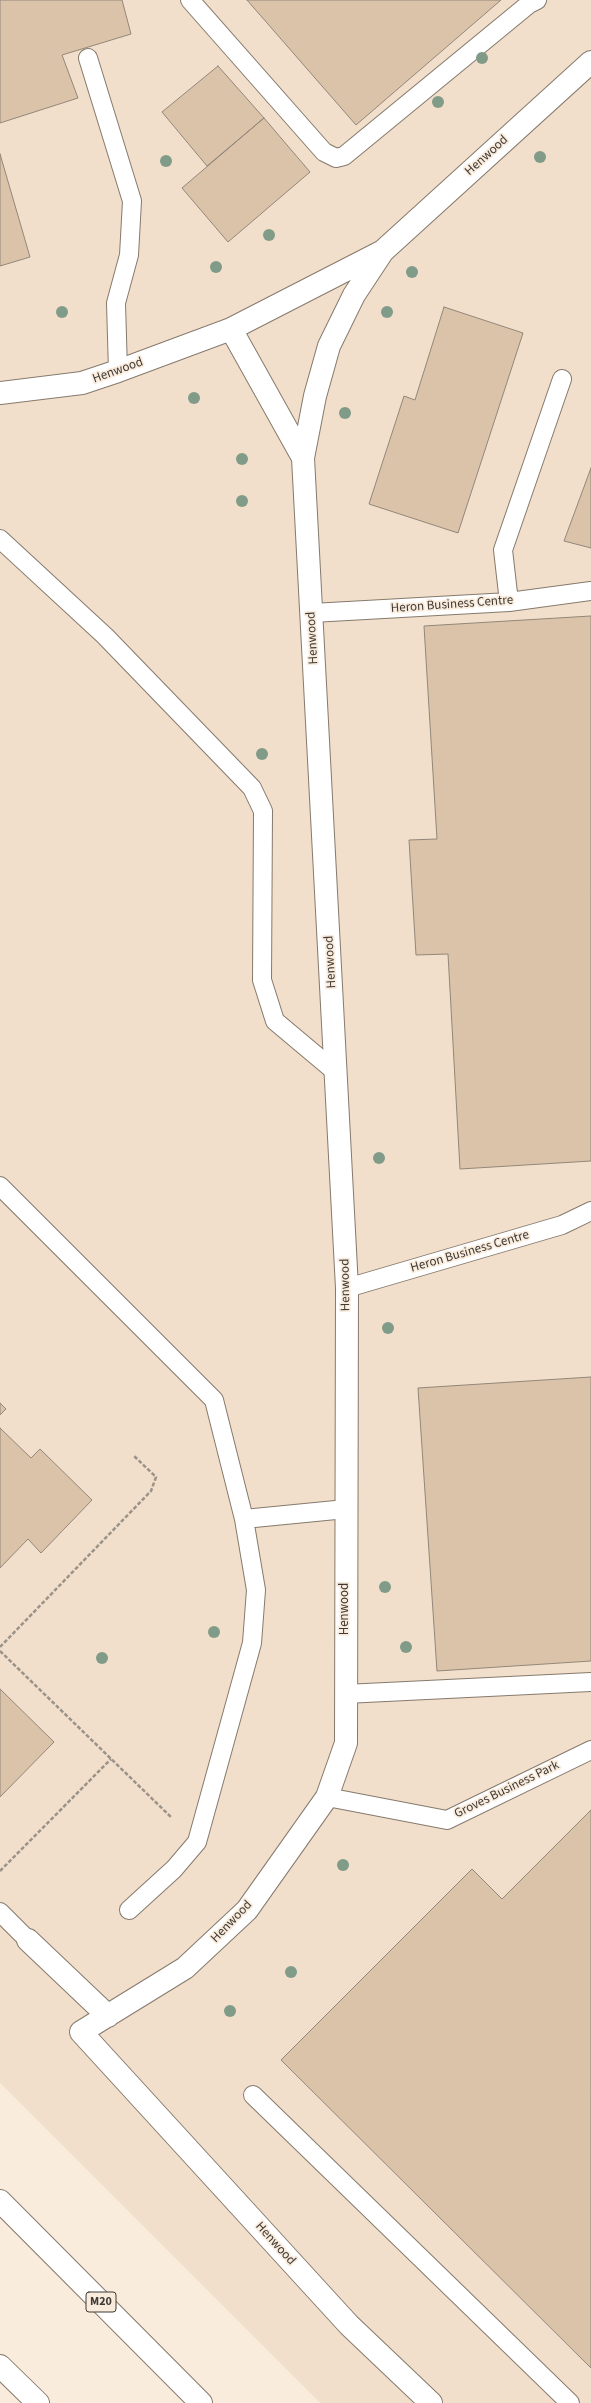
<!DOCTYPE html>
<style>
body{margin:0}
canvas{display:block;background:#f9ecdd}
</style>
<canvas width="591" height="2403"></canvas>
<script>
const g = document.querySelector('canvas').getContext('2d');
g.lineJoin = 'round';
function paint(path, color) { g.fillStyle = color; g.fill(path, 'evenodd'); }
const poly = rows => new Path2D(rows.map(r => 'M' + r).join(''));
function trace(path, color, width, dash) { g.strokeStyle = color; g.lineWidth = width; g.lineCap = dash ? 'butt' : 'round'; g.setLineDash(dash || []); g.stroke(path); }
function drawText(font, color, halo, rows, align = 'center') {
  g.font = font + ' "Source Sans 3",sans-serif'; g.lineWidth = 3.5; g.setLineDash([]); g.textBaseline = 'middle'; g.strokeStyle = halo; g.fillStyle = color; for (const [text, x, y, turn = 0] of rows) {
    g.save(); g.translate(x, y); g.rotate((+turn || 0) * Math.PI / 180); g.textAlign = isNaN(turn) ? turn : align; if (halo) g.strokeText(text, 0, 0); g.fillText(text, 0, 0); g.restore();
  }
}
paint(poly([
 [0,0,591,0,591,2403,320,2403,0,2083]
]), '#f1dfcb');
const building = poly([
 [0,0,122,0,131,34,62,55,78,98,0,123,0,0],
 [247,0,501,0,356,125,247,0],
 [218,66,264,118,207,166,162,112,218,66],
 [264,118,310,172,228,242,182,188,264,118],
 [0,154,30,257,0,266,0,154],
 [444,307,523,333,458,533,369,504,404,396,415,400,444,307],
 [591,468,591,548,564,541,591,468],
 [591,616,591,1161,460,1169,448,954,416,955,409,840,437,839,424,626,591,616],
 [591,1377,591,1661,437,1671,418,1388,591,1377],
 [0,1403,6,1409,0,1415,0,1403],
 [0,1428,31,1458,40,1449,92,1500,41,1553,28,1539,0,1568,0,1428],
 [0,1689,54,1742,0,1797,0,1689],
 [591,1810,591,2368,281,2060,472,1869,502,1899,591,1810]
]);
paint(building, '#dbc3aa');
trace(building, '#93877a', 1);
const lane = poly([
 [190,0,324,152,336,158,344,156,529,4,537,0],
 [88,58,132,201,129,255,116,303,118,371],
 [0,539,105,636,252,788,263,811,262,980,275,1021,337,1073],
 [509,602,503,550,562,379],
 [312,613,509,602,591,591],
 [0,1186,214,1400,244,1519,256,1590,252,1643,197,1842,174,1869,129,1910],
 [347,1288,562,1225,591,1211],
 [244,1519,346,1509],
 [345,1694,591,1682],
 [327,1797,447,1820,591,1750],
 [0,1912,28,1940],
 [253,2095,570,2403]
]);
const street = poly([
 [383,251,354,295,329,346,315,396,303,458,347,1288,346,1743,327,1797,247,1910,185,1968,81,2032,349,2325,431,2403],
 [231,329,303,458],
 [0,393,82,383,118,371,231,329,383,251,591,62],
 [28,1940,108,2016]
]);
const highway = poly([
 [0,2201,201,2403],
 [0,2366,38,2403]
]);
trace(lane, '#867a6d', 20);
trace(street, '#867a6d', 24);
trace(highway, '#867a6d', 24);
trace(poly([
 [0,1647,151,1491,156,1477,133,1455],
 [0,1651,172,1818],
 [0,1871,111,1759]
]), '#9b9288', 2.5, [4, 2]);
trace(lane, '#fff', 18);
trace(street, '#fff', 22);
trace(highway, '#fff', 22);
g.fillStyle = '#809c88';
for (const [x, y] of [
 [482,58],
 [438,102],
 [540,157],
 [166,161],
 [269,235],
 [216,267],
 [412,272],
 [62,312],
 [387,312],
 [194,398],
 [345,413],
 [242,459],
 [242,501],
 [262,754],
 [379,1158],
 [388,1328],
 [385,1587],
 [214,1632],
 [406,1647],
 [102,1658],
 [343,1865],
 [291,1972],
 [230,2011]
]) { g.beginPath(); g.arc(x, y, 6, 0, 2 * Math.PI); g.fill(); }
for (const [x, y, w] of [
 [101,2302,30]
]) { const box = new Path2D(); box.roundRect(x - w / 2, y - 10, w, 20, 3); g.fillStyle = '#f9ecdd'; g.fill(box); trace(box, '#3f3934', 1); }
drawText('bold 12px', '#3f3934', null, [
 ["M20",101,2302]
]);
drawText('13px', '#3f3934', '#f9ecdd', [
 ["Henwood",487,156,-42],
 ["Henwood",118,371,-20],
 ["Heron Business Centre",452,605,-4],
 ["Henwood",313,638,-93],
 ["Henwood",331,962,-93],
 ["Heron Business Centre",470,1252,-16],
 ["Henwood",346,1285,-91],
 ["Henwood",345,1609,-90],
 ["Groves Business Park",507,1790,-26],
 ["Henwood",232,1922,-46],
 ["Henwood",275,2244,48]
]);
</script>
